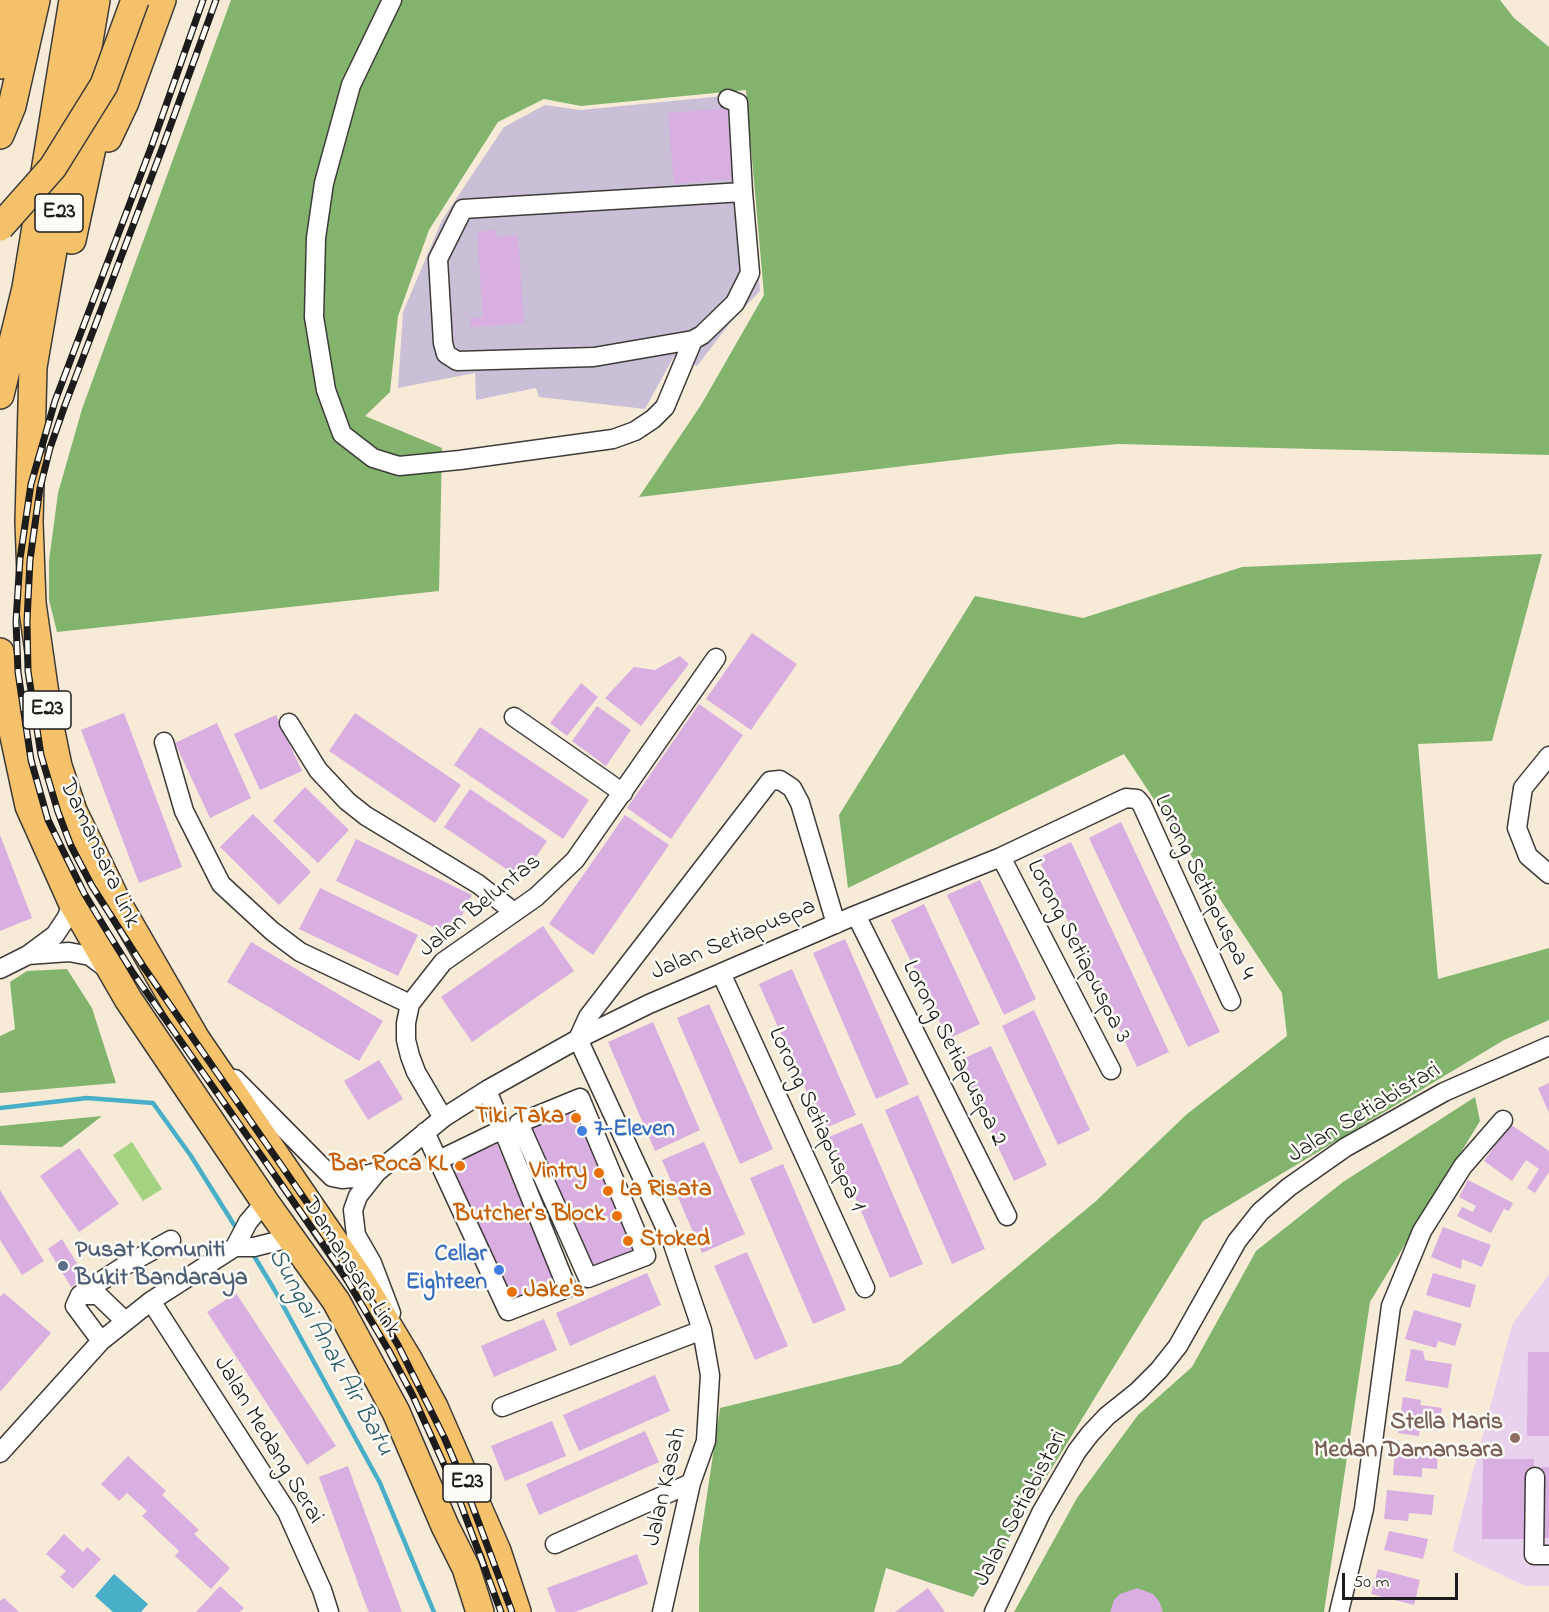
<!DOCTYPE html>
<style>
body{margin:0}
#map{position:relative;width:1549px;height:1612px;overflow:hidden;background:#f7ebd8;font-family:"Indie Flower",sans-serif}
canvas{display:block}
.scale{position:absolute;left:1342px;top:1573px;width:116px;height:27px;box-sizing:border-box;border:3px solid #1c1c1c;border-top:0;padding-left:8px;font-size:18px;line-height:21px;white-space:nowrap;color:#1c1c1c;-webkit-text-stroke:4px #fdfcf7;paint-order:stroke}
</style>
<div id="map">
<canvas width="1549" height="1612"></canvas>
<div class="scale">50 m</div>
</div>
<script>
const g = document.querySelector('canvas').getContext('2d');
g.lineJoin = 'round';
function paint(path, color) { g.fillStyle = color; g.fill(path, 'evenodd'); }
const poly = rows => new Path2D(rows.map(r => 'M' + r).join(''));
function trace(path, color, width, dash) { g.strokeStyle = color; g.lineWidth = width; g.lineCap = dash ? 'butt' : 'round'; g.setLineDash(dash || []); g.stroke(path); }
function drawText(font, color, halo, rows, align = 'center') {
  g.font = font + ' "Indie Flower",sans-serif'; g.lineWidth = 5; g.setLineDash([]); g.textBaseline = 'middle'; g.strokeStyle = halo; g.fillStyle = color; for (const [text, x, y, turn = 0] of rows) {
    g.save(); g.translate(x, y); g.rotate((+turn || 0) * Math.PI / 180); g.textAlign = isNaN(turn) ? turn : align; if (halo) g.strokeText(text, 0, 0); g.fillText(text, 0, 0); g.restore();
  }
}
paint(poly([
 [1549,1274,1549,1586,1525,1586,1452,1551,1512,1325]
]), '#e8d2ee');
paint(poly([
 [743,94,760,291,730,323,697,366,674,356,645,409,539,397,536,388,476,400,475,373,398,388,403,312,442,220,504,127,545,105,581,110]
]), '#c9bfd7');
paint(poly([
 [132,1142,162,1189,143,1201,113,1155]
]), '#a4d280');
paint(poly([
 [231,0,1500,0,1514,18,1549,47,1549,455,1118,444,1007,454,639,497,701,405,764,295,746,90,581,106,544,99,498,122,429,230,398,316,390,392,365,416,442,448,439,591,57,632,49,600,49,561,58,493,82,409],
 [1542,554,1492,741,1418,744,1438,979,1549,948,1549,1020,1504,1040,1203,1221,973,1597,886,1568,874,1612,699,1612,699,1548,720,1408,900,1364,1096,1201,1187,1114,1287,1036,1282,993,1124,754,848,888,839,815,975,596,1083,618,1242,567],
 [67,969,92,1008,116,1083,0,1093,0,1036,15,1029,10,982,27,971],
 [1475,1097,1480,1121,1370,1302,1324,1612,1014,1612,1077,1498,1138,1415,1192,1367,1256,1251,1343,1182],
 [102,1116,62,1147,0,1145,0,1126]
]), '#83b46e');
paint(poly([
 [114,1574,148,1604,141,1612,113,1612,95,1596]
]), '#49aec8');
trace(poly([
 [0,1108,87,1098,153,1103,191,1156,238,1231],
 [251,1251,274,1289,380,1483,434,1612]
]), '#49aec8', 4.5);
paint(poly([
 [727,108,732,179,674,184,668,113],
 [496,230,497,237,518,235,524,323,471,327,470,318,483,317,477,232],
 [752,633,797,664,751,730,706,699],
 [680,656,689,664,641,726,605,698,634,667,655,670],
 [581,683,598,697,567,736,550,723],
 [699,704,743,735,671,839,627,808],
 [597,706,631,730,606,766,572,741],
 [124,713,182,867,139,883,81,730],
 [355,713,461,785,435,823,329,751],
 [276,715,302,771,260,790,234,734],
 [217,723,251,798,210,818,175,743],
 [480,727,589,800,563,839,454,765],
 [305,787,349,830,318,863,273,821],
 [470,789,547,841,521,879,444,827],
 [253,814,311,872,279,905,220,847],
 [625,815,669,845,593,955,549,924],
 [1121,822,1220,1032,1188,1047,1089,838],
 [0,835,32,918,0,931],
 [356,839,472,895,452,936,336,881],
 [1071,842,1169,1052,1137,1067,1038,858],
 [980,880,1036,999,1004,1015,947,895],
 [320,888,418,935,398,976,299,929],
 [924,904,980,1024,948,1039,891,920],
 [543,926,574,971,472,1042,441,997],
 [845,939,909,1084,876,1099,813,953],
 [251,942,383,1021,359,1061,227,982],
 [792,969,856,1115,823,1129,759,984],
 [709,1004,773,1149,740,1164,677,1018],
 [1034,1010,1090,1130,1058,1145,1002,1026],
 [653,1022,700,1130,655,1151,608,1042],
 [991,1046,1047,1165,1014,1181,958,1061],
 [379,1060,403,1099,368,1120,344,1081],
 [1549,1083,1549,1113,1538,1088],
 [918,1095,985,1249,952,1264,885,1110],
 [574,1109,635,1249,591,1268,531,1129],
 [862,1123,923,1264,890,1278,829,1137],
 [1510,1124,1549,1151,1549,1172,1535,1193,1527,1188,1539,1169,1526,1160,1512,1181,1484,1161],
 [704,1142,745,1234,702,1253,662,1160],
 [497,1144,556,1284,511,1303,451,1163],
 [79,1148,119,1204,79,1232,40,1176],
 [783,1164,846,1310,813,1324,750,1178],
 [1468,1180,1513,1203,1509,1211,1504,1209,1491,1233,1457,1216,1462,1207,1473,1212,1476,1206,1459,1197],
 [0,1190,44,1261,22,1275,0,1240],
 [1443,1227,1491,1245,1482,1267,1462,1259,1461,1269,1431,1257],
 [62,1239,86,1278,71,1287,48,1249],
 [747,1252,788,1346,755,1360,714,1266],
 [647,1273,661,1305,570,1346,556,1313],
 [1433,1273,1476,1285,1470,1308,1426,1295],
 [4,1293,51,1333,0,1392,0,1297],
 [236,1293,336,1446,307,1465,207,1312],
 [1414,1310,1462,1324,1455,1346,1438,1341,1436,1348,1405,1339],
 [544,1319,557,1350,494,1377,481,1346],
 [1411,1349,1423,1351,1425,1360,1452,1364,1448,1388,1405,1381],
 [1528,1352,1549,1352,1549,1436,1527,1436],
 [655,1375,670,1411,579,1451,563,1415],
 [1403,1397,1421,1400,1420,1405,1442,1408,1438,1431,1420,1428,1419,1436,1398,1433],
 [552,1421,566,1456,505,1481,491,1446],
 [645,1431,659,1462,539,1515,526,1484],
 [1395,1448,1438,1451,1437,1469,1422,1468,1422,1477,1393,1475],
 [128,1456,166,1491,162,1495,199,1530,194,1534,230,1568,211,1589,175,1556,179,1551,142,1516,147,1511,127,1493,119,1501,101,1484],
 [1483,1459,1534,1459,1533,1539,1482,1539],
 [348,1466,354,1483,402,1612,369,1612,367,1608,319,1477],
 [1541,1467,1549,1467,1549,1538,1541,1538],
 [1387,1490,1434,1495,1432,1515,1409,1513,1408,1521,1384,1519],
 [1389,1531,1428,1539,1423,1559,1384,1550],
 [64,1534,83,1552,87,1547,101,1559,73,1589,60,1577,66,1571,46,1554],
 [637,1554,648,1584,575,1612,556,1612,547,1588],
 [1378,1569,1420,1580,1414,1605,1371,1594],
 [220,1586,244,1608,240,1612,196,1612],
 [928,1588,945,1612,895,1612],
 [1137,1588,1153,1594,1159,1601,1163,1612,1110,1612,1114,1600,1120,1594],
 [4,1598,19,1612,0,1612,0,1601]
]), '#d9aee1');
const minor = poly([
 [392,0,351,85,324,183,316,238,314,317,326,390,342,434,373,458,399,466,460,460,613,439,635,431,653,419,665,407,693,340],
 [728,99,738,103,743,192,750,273,735,303,702,335,693,340,594,357,457,361,446,354,443,343,438,259,463,209,743,192],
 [514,717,623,793],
 [289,723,318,770,347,801,366,816,478,884,514,912],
 [164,742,184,811,221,884,272,931,300,952,410,1004],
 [1549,756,1523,788,1517,828,1528,856,1549,874],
 [1001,857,1111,1070],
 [856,915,1007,1216],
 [28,955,69,952,90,956,106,968],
 [0,969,28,955,55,935,67,917,72,902],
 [721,973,865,1288],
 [235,1079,332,1177,342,1179,354,1178,377,1172],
 [580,1098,646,1256,588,1278,519,1123,580,1098],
 [443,1118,416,1072,410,1056,406,1040,406,1023,410,1004,443,962,536,897,575,860,716,658],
 [425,1132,508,1311,567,1288,487,1090],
 [439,1160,503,1129],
 [235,1247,254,1247,290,1238],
 [80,1295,98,1295,125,1321],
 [151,1301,287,1512,322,1590,329,1612],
 [391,1313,372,1263,356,1235,353,1210,358,1196,377,1172,443,1118,487,1090,578,1039,649,1004,856,915,1001,857,1126,798,1137,799,1142,805,1231,1001],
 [101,1341,75,1306,80,1295,124,1266,171,1240],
 [502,1407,702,1330],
 [0,1453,101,1341,151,1301,235,1247,248,1222,265,1202],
 [1535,1477,1534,1555,1549,1555],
 [555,1544,691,1483],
 [662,1612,691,1483,706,1441,710,1375,702,1330,673,1244,578,1039,588,1017,770,781,780,780,792,788,800,803,836,924],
 [994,1612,1041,1513,1077,1451,1090,1434,1107,1416,1137,1392,1159,1370,1178,1346,1237,1241,1260,1212,1289,1187,1346,1147,1444,1092,1549,1046],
 [1339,1612,1364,1509,1391,1306,1422,1231,1463,1166,1503,1120]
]);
const highway = poly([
 [96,0,33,367,29,522,32,603,49,722,58,766,73,811,118,904,196,1039,358,1276,408,1359,434,1407,497,1551,517,1612],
 [0,65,10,0],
 [0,135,12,106,36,0],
 [108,138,125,102,162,0],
 [72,240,98,120,111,86],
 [0,395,26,288,73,0],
 [0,652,7,704,29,806,72,902,128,999,265,1202,336,1301,396,1412,445,1526,466,1568,480,1612]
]);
trace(minor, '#3d3b38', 21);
trace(highway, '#3d3b38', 30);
trace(minor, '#fff', 18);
trace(highway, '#f6c16b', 27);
const rail = poly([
 [203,0,152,145,55,401,31,484,20,559,16,621,18,672,31,760,48,820,84,893,105,928,133,973,340,1268,389,1351,413,1396,456,1491,501,1612],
 [216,0,162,149,65,405,50,448,40,488,30,560,27,621,28,671,41,755,58,812,71,846,92,886,143,966,349,1263,398,1345,444,1437,465,1486,512,1612]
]);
trace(rail, '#1c1c1c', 7);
trace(rail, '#fdfcf7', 4.5, [14]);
const highwayBridge = poly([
 [0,227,53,167,104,85,135,0]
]);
trace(highwayBridge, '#3d3b38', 30, []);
trace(highwayBridge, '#f6c16b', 27);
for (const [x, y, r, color] of [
 [576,1118,6,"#e8710a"],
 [582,1131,6,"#3f7fe0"],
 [460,1166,6,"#e8710a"],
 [599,1173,6,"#e8710a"],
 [608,1191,6,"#e8710a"],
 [617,1216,6,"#e8710a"],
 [628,1241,6,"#e8710a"],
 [63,1266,6,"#5c6f8a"],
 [499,1270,6,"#3f7fe0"],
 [512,1292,6,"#e8710a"],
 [1515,1438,6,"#8d6e63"]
]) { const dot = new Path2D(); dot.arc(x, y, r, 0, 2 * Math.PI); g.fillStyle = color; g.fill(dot); trace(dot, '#fdfcf7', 2); }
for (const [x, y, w] of [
 [59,213,48],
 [47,710,48],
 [467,1483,48]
]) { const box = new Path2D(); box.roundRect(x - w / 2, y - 19, w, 38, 4.5); g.fillStyle = '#fdfcf7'; g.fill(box); trace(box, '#1c1c1c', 1.5); }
drawText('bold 22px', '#1c1c1c', null, [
 ["E23",59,213],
 ["E23",47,710],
 ["E23",467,1483]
]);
drawText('24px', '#1c1c1c', '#fdfcf7', [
 ["Damansara Link",98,854,65],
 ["Lorong Setiapuspa 4",1203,888,64],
 ["Jalan Beluntas",481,907,-39],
 ["Jalan Setiapuspa",734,941,-23],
 ["Lorong Setiapuspa 3",1077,952,63],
 ["Lorong Setiapuspa 2",953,1054,63],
 ["Jalan Setiabistari",1365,1114,-31],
 ["Lorong Setiapuspa 1",815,1120,65],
 ["Damansara Link",350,1268,57],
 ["Jalan Medang Serai",267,1441,59],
 ["Jalan Kasah",667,1487,-77],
 ["Jalan Setiabistari",1022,1509,-62]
]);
drawText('bold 24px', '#c56008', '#fdfcf7', [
 ["Tiki Taka",564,1118],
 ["Bar Roca KL",448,1166],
 ["Vintry",587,1173],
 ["La Risata",620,1191,"left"],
 ["Butcher's Block",605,1216],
 ["Stoked",640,1241,"left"],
 ["Jake's",524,1292,"left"]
], 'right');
drawText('bold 24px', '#366cbe', '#fdfcf7', [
 ["7-Eleven",594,1131],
 ["Cellar",487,1256,"right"],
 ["Eighteen",487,1284,"right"]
], 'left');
drawText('bold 24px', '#4e5e75', '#fdfcf7', [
 ["Pusat Komuniti",75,1252],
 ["Bukit Bandaraya",75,1280]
], 'left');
drawText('bold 24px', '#785e54', '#fdfcf7', [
 ["Stella Maris",1503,1424],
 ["Medan Damansara",1503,1452]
], 'right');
drawText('italic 26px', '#305e69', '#fdfcf7', [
 ["Sungai Anak Air Batu",329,1353,61]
]);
</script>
